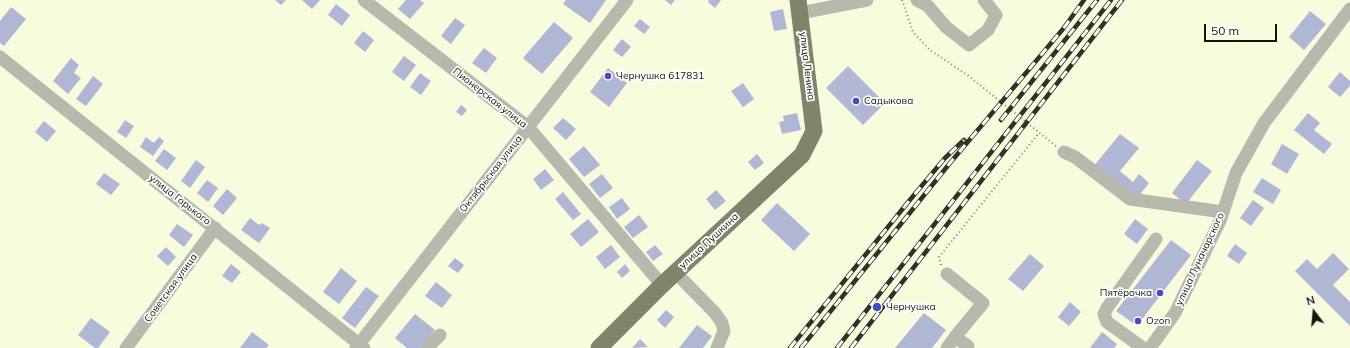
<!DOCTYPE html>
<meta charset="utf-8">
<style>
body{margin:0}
#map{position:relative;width:1350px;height:348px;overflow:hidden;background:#f6fcdc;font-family:Mulish,sans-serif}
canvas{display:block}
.north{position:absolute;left:1294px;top:292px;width:40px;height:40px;-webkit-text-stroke:3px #fff;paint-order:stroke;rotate:344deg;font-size:11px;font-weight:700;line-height:16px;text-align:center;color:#131509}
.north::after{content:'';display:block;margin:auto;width:14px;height:18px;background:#131509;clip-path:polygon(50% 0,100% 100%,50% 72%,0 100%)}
.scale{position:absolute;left:1204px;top:24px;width:73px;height:18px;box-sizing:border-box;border:2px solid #131509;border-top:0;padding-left:5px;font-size:12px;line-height:14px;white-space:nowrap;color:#131509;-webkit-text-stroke:3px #fff;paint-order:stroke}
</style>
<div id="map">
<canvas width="1350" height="348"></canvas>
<div class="north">N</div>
<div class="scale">50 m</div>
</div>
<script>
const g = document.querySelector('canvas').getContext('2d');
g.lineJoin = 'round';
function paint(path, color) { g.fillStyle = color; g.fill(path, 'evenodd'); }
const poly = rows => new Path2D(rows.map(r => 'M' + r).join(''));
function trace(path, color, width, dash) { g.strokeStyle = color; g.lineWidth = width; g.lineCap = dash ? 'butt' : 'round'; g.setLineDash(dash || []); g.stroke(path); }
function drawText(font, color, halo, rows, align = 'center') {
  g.font = font + ' Mulish,sans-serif'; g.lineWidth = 3.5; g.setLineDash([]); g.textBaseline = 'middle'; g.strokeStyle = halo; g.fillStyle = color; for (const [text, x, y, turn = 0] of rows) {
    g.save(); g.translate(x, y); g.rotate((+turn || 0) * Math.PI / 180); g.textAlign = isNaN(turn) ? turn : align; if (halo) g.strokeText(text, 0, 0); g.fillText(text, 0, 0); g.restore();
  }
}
paint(poly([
 [275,0,286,0,281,5],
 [302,0,320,0,312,9],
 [406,0,420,0,424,3,410,19,398,9],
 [566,0,606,0,590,23,563,4],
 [665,0,675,0,671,5],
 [709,0,721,0,715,8,708,2],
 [336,4,350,15,342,26,328,15],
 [11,7,26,19,4,46,0,43,0,21],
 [783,9,787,29,774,31,770,12],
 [1310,11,1326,24,1304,50,1289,37],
 [455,18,465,25,451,44,441,36],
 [640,19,650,27,644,34,634,26],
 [554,22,573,38,542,74,523,58],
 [363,31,374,40,365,52,354,43],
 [622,39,631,47,622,57,613,50],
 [484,48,497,58,486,73,472,63],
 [404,56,416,65,404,81,392,72],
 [71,58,79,65,74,73,81,78,68,94,53,81],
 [848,66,885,103,863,125,826,88],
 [608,68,627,83,609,107,590,92],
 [1340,72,1350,81,1350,86,1340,97,1328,87],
 [420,73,431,81,421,95,410,87],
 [93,76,103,84,86,106,76,99],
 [743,83,754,99,743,107,731,91],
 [461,105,467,110,462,116,456,112],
 [797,113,801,130,782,134,779,122,784,121,783,116],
 [1308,113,1320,123,1314,130,1332,144,1324,154,1294,130],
 [563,118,576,129,566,140,553,128],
 [125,120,134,126,126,138,117,132],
 [44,121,56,131,47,142,35,132],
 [1120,134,1139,148,1120,171,1133,182,1139,174,1149,183,1135,201,1093,167],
 [146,137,154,143,159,137,164,141,153,156,140,147],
 [1282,144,1299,154,1287,174,1271,164],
 [584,146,600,165,584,177,569,159],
 [164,149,176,158,167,170,155,161],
 [757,154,764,163,755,170,748,162],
 [196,160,205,167,190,188,181,181],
 [1197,160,1212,171,1186,204,1172,193],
 [545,169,554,180,541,190,533,179],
 [104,173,120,184,111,195,96,184],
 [602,174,613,188,600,198,589,184],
 [1262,178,1281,190,1273,204,1253,192],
 [207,180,218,188,208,202,197,193],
 [227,189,237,198,223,215,213,206],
 [716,190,726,201,715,210,706,199],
 [563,192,581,214,573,220,555,199],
 [622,198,630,209,617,219,609,207],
 [1253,200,1264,208,1251,226,1240,218],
 [777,203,810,234,794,251,761,220],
 [639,215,648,227,633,238,624,227],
 [250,218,259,225,262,223,270,228,259,243,241,230],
 [588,219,599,232,581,247,570,234],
 [1135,219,1148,229,1137,244,1124,234],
 [177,224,193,235,184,247,169,235],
 [1171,240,1191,255,1137,326,1116,311],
 [1235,244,1247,253,1239,264,1227,256],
 [611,245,620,257,605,269,596,257],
 [655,245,663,254,653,261,646,252],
 [166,247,176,257,168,266,157,256],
 [1333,253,1349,269,1333,285,1350,302,1350,326,1295,271,1307,259,1317,269],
 [1030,254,1044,266,1023,291,1008,279],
 [455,258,464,265,458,273,448,266],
 [231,264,241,272,232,283,222,276],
 [625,264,630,271,622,278,617,272],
 [341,268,357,281,339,304,323,292],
 [436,282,452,295,442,308,425,296],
 [366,287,379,296,355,328,342,318],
 [1070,302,1081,312,1069,326,1058,317],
 [666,310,674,317,665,328,657,320],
 [924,313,946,330,932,348,895,348],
 [415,314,435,330,420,348,407,348,395,338],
 [91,318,110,332,98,348,95,348,78,335],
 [697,325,712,336,703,348,679,348],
 [252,332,269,345,266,348,240,348],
 [1102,332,1117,344,1114,348,1090,348],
 [640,339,648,347,632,348]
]), '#b0b7d5');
trace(poly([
 [902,0,913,32,930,50,966,74,1056,146],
 [941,265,939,257,1039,133]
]), '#80846e', 2, [1, 3]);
trace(poly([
 [364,0,528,127,662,285],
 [917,0,928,6,946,27,969,45,988,30,996,15,984,0],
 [800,13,867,0],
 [0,57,364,348],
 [1064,152,1075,157,1130,199,1223,212],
 [675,272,715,313,722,323,724,331,717,348],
 [947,274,983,303,955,337],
 [126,348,215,228],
 [356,348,627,0],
 [427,348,440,335],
 [947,348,955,337,968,346,967,348],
 [1143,348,1107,322,1104,314,1107,308,1156,239],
 [1150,348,1175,313,1220,221,1236,173,1264,123,1350,9]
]), '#b6b9ab', 13);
trace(poly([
 [599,348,662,285,802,155,814,131,798,0]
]), '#7f846b', 17);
const rail = poly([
 [1001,120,1097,0],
 [790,348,909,201,945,158,964,140],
 [801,348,950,163,1063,29,1084,0],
 [837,348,1111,0],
 [851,348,1122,0]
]);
trace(rail, '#303224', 4.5);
trace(rail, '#fff', 3, [9]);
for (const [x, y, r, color] of [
 [608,76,4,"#464bc1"],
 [856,101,4,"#464bc1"],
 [1160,293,4,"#464bc1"],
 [877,307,5,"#464bc1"],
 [1138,321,4,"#464bc1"]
]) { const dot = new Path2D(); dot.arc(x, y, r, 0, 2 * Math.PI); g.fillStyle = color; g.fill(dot); trace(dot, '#fff', 1.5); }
drawText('10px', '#131509', '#fff', [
 ["улица Ленина",807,66,83],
 ["Пионерская улица",490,98,38],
 ["Октябрьская улица",491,174,-52],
 ["улица Горького",180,200,38],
 ["улица Пушкина",709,241,-43],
 ["улица Луначарского",1200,259,-65],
 ["Советская улица",171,288,-54]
]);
drawText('10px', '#131509', '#fff', [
 ["Чернушка 617831",616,76],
 ["Садыкова",864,101],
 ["Пятёрочка",1152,293,"right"],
 ["Чернушка",886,307],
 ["Ozon",1146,321]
], 'left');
</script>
